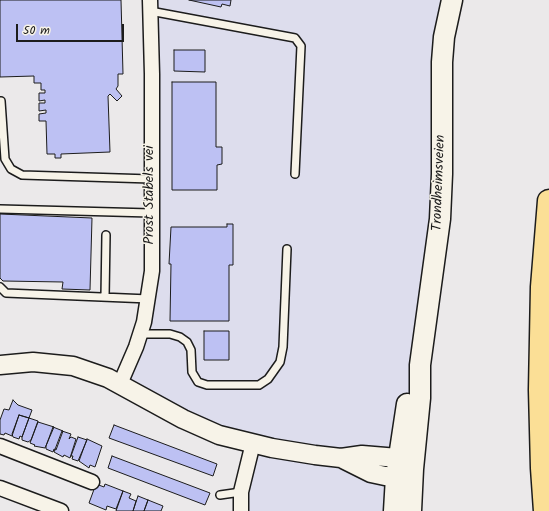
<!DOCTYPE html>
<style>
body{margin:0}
#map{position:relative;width:549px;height:511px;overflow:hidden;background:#ebe9ea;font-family:Kalam,sans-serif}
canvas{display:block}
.scale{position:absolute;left:16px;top:24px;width:108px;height:18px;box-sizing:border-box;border:2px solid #1c1c1c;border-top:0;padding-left:5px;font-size:12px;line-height:14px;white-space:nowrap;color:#1c1c1c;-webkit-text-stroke:3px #f7f3e8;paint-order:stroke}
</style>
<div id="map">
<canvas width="549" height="511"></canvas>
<div class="scale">50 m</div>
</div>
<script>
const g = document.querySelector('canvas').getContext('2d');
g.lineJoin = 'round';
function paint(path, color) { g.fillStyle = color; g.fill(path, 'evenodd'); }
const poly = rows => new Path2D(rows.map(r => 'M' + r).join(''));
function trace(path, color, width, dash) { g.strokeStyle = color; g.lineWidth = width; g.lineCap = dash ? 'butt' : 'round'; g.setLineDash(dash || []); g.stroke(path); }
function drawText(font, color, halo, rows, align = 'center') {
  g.font = font + ' Kalam,sans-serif'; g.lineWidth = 3; g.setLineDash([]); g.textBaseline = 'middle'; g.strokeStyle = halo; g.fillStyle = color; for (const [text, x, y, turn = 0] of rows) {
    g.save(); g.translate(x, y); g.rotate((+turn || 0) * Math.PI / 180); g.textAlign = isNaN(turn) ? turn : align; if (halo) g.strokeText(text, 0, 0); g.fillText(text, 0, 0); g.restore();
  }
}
paint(poly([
 [158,0,451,0,437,217,398,511,245,511,244,440,127,390,148,267,150,38]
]), '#dddded');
const building = poly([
 [0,0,121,0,123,74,118,74,118,86,116,89,122,96,117,101,110,94,108,96,110,152,61,154,61,158,55,158,55,154,47,154,46,121,39,121,39,114,46,113,46,110,39,111,39,103,45,103,45,100,39,101,39,93,45,93,45,90,41,90,41,83,34,83,34,76,0,77,0,0],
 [189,0,231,0,230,6,222,4,221,7,189,0],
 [174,50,205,50,205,72,174,71,174,50],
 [172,82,216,82,216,147,222,147,222,164,217,165,217,190,172,190,172,82],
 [0,214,92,218,90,290,62,289,63,282,3,281,0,278,0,214],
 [227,224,233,224,233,265,229,265,229,321,170,321,171,264,169,264,171,227,227,227,227,224],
 [204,331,229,331,229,360,204,360,204,331],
 [13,400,18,405,32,410,29,418,19,415,12,436,5,433,4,435,0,434,0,420,4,409,9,410,13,400],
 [19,415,29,418,22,437,20,436,19,439,13,437,12,434,19,415],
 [29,418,38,421,31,440,28,442,22,440,22,437,29,418],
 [38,422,54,427,45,448,34,446,35,445,30,443,38,422],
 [114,425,217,464,213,476,109,438,114,425],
 [53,427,63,431,56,450,54,449,53,452,46,449,46,446,53,427],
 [62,431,71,434,69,439,71,437,76,439,70,458,64,455,63,457,54,452,62,431],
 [78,437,87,440,78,461,72,459,73,456,71,456,78,437],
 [87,439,102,446,95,467,90,465,89,468,79,461,87,439],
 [112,456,210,493,205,505,108,468,112,456],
 [96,484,104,487,105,484,123,491,116,509,107,506,106,510,89,503,96,484],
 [123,491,131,494,129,498,136,501,133,511,116,511,123,491],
 [138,496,148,500,144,511,133,511,138,496],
 [148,500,163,506,161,511,144,511,148,500]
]);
paint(building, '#bdc1f3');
trace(building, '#1c1c1c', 1);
const service = poly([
 [150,11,295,38,301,46,295,174],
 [1,101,5,159,11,169,22,175,151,179],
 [0,209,151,213],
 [0,287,6,293,149,299],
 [105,297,106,235],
 [140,334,170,334,180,337,187,342,191,350,192,372,198,382,207,385,259,385,268,379,280,362,283,347,287,249],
 [220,495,241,492]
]);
const minor = poly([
 [120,384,136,347,144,322,152,271,152,74,150,0],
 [0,446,92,482],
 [0,488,61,511],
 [241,511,241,492,253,443]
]);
const tertiary = poly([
 [0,365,33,362,73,366,108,378,183,419,219,435,272,448,315,455,341,458,362,455,398,458,405,462,413,469,405,474,396,477,385,476,371,473,341,458]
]);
const secondary = poly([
 [394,511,396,477,407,404],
 [411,511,413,469,420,398,420,365,440,219,442,174,442,62,444,37,452,0]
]);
const motorway = poly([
 [545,511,542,468,540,390,542,287,549,201]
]);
trace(service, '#1c1c1c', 10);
trace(minor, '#1c1c1c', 17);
trace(tertiary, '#1c1c1c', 21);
trace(secondary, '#1c1c1c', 23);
trace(motorway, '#1c1c1c', 25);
trace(service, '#f7f3e8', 7);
trace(minor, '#f7f3e8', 14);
trace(tertiary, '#f7f3e8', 18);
trace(secondary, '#f7f3e8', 20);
trace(motorway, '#fbdf96', 22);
drawText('14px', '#1c1c1c', '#f7f3e8', [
 ["Trondheimsveien",440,183,-88],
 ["Prost Stabels vei",151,195,-90]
]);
</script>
